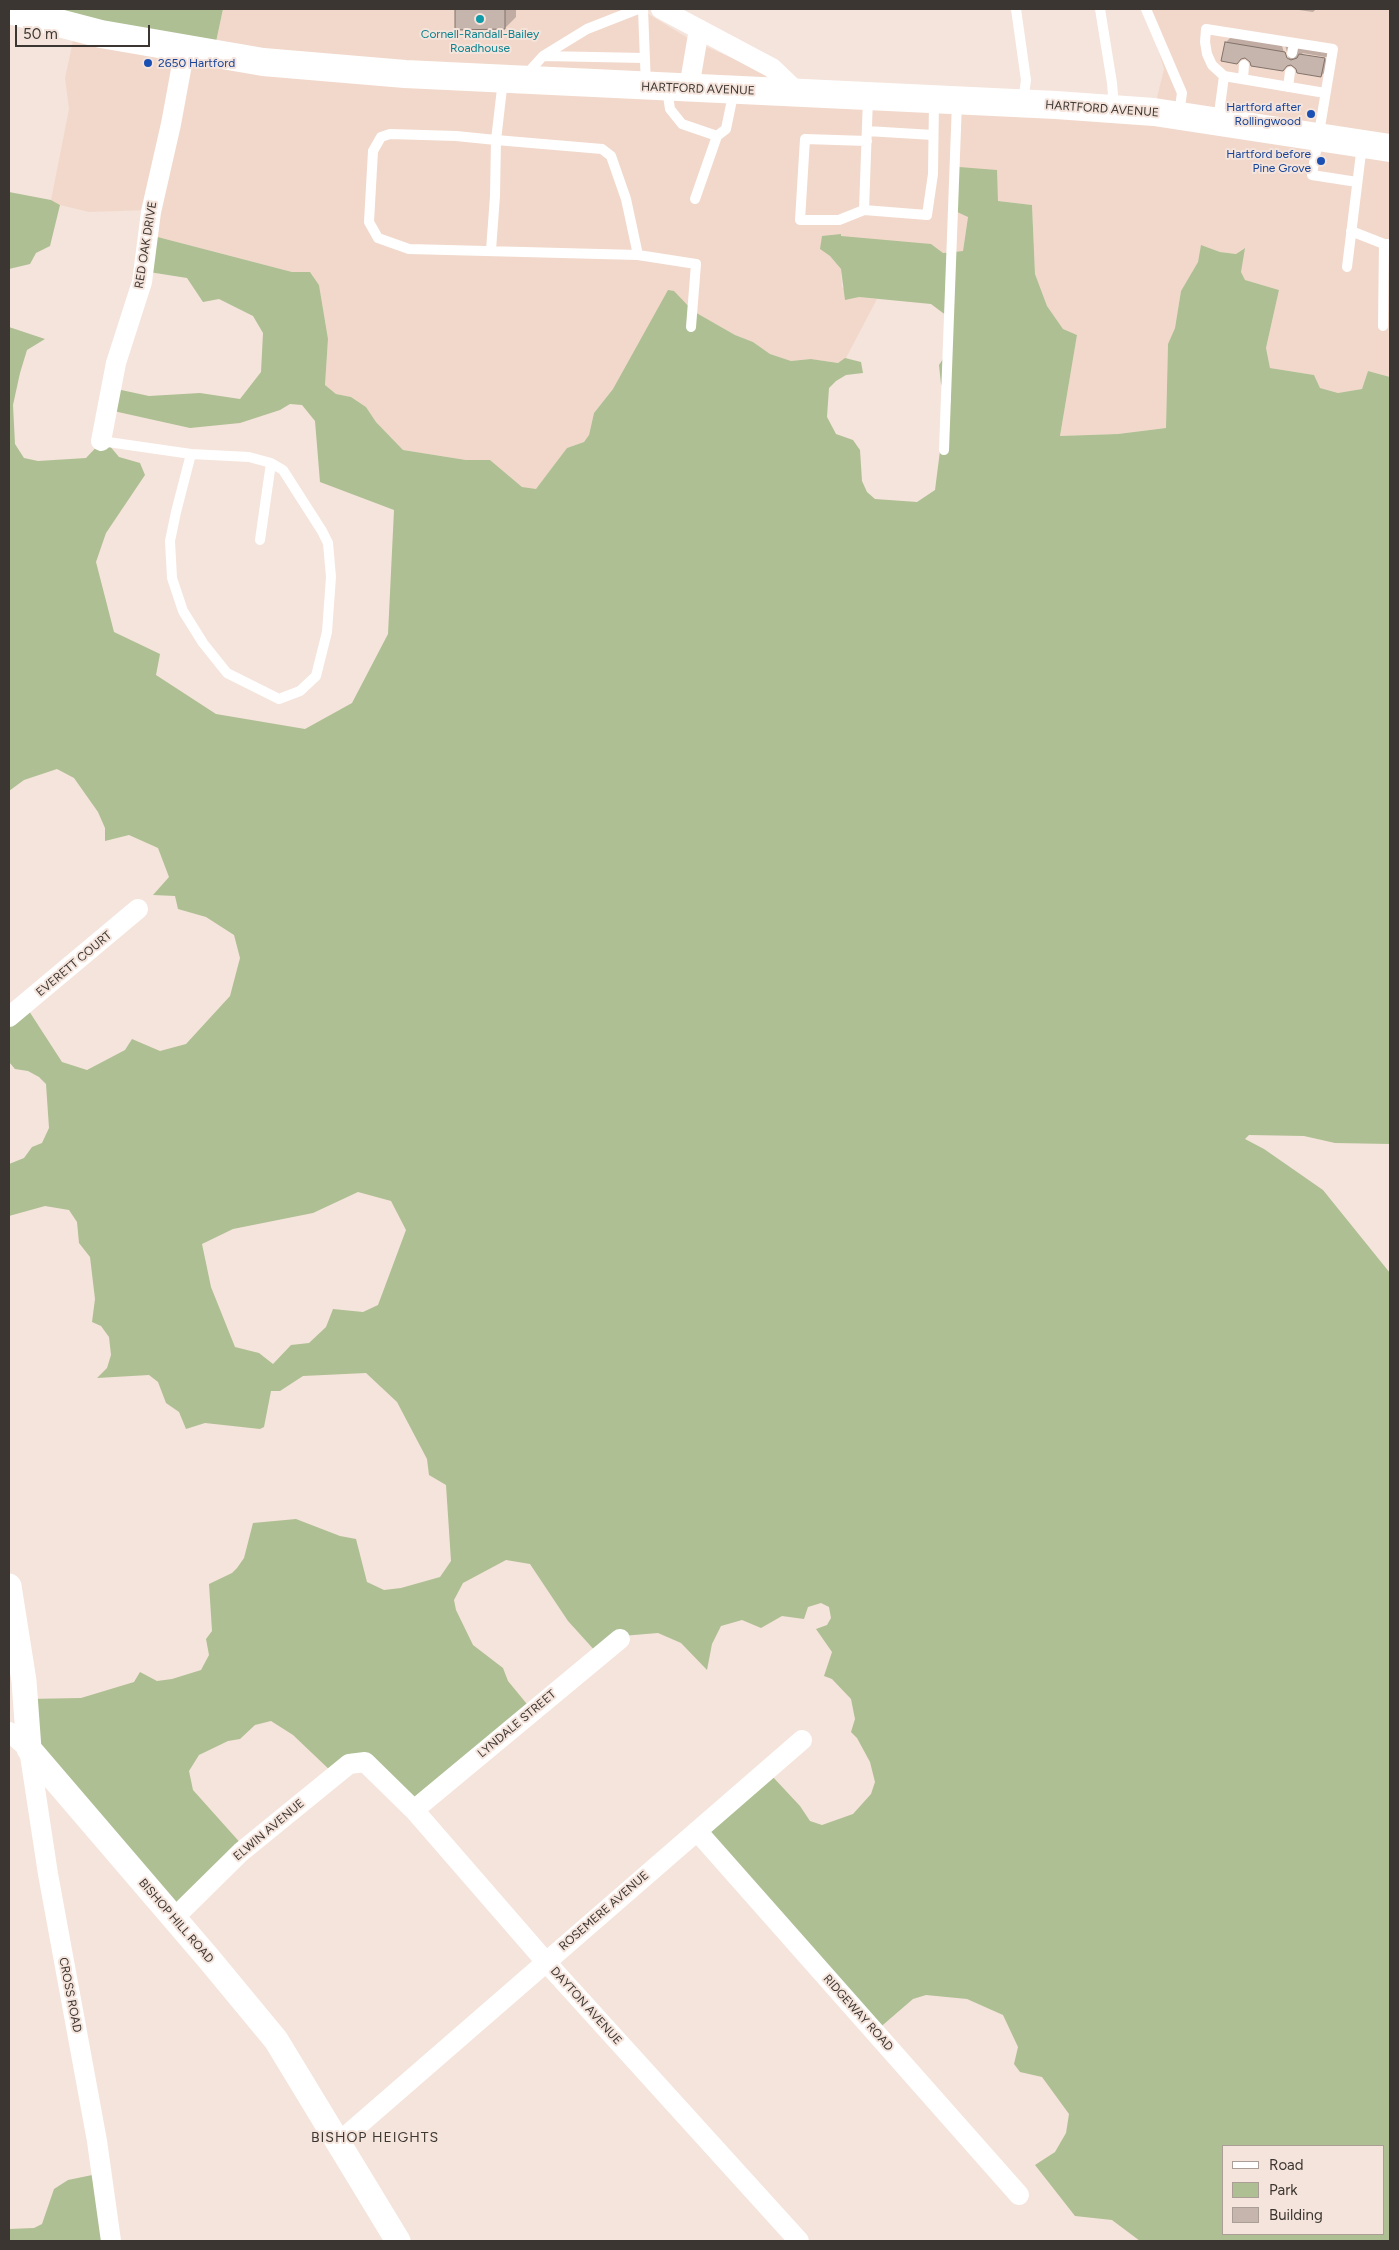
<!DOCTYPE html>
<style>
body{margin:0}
#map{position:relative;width:1399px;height:2250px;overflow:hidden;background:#f5e4db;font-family:Figtree,sans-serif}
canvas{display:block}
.frame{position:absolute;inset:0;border:10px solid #3c3632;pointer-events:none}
.legend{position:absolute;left:1222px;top:2145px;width:162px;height:90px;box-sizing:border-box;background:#f5e4db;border:1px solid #ab9e97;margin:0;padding:6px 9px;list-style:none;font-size:15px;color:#3c3632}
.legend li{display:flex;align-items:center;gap:10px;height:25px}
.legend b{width:25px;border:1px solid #ab9e97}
.scale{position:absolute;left:15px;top:25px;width:135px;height:22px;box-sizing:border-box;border:2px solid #3c3632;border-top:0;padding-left:6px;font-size:15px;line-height:18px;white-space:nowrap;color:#3c3632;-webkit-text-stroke:4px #f5e4db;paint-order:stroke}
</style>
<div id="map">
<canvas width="1399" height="2250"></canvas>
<div class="frame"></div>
<ul class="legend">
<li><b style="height:6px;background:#fff"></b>Road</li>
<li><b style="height:14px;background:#aebf93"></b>Park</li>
<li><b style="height:14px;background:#c6b5ac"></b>Building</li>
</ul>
<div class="scale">50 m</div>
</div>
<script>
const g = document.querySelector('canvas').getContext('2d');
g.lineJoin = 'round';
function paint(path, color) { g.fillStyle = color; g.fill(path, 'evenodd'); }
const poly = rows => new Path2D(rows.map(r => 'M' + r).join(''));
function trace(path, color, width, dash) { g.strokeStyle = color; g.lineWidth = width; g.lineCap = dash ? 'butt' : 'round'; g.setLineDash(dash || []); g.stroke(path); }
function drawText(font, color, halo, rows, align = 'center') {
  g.font = font + ' Figtree,sans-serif'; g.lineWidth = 4; g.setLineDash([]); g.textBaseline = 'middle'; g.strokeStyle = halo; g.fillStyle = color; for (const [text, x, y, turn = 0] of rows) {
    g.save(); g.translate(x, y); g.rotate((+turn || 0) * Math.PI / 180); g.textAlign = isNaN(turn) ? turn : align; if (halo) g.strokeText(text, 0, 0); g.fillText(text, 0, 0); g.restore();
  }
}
paint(poly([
 [223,9,643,9,650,15,691,40,807,91,1152,118,1164,69,1146,9,1390,9,1390,377,1368,371,1362,389,1338,393,1320,388,1314,375,1270,368,1266,348,1279,290,1245,280,1241,272,1244,248,1236,254,1220,252,1201,245,1198,262,1181,291,1175,328,1168,344,1166,428,1118,434,1060,436,1077,335,1063,329,1047,306,1035,274,1032,205,998,201,996,170,968,216,963,251,942,253,820,249,830,256,841,269,842,287,859,297,877,299,846,358,838,363,811,359,791,361,770,354,753,342,735,335,696,313,613,389,594,413,589,435,584,442,567,448,536,490,522,487,490,460,466,460,403,450,376,422,366,407,351,397,336,394,325,385,328,339,319,285,310,272,292,272,150,235,149,210,89,212,60,205,51,200,69,109,65,78,76,27,213,56]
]), '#f1d8cb');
paint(poly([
 [16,9,223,9,213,56],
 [959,167,997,170,998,201,1032,205,1035,274,1047,306,1063,329,1077,335,1060,436,1118,434,1166,428,1168,344,1175,328,1181,291,1198,262,1201,245,1220,252,1236,254,1245,248,1241,272,1245,280,1279,290,1266,348,1270,368,1314,375,1320,388,1338,393,1362,389,1368,371,1390,377,1390,1144,1335,1143,1304,1136,1249,1135,1245,1139,1264,1149,1323,1190,1390,1273,1390,2241,1140,2241,1112,2220,1075,2216,1035,2165,1055,2152,1066,2133,1069,2114,1042,2077,1020,2072,1014,2064,1018,2047,1003,2015,967,1999,926,1995,913,1999,877,2030,703,1835,772,1776,800,1806,810,1821,822,1825,853,1814,871,1794,875,1782,870,1762,857,1738,851,1732,855,1719,851,1699,832,1679,824,1676,832,1652,816,1629,827,1625,831,1618,829,1607,821,1603,808,1607,804,1619,782,1616,761,1628,742,1620,721,1626,712,1644,707,1670,681,1643,658,1633,622,1636,597,1653,568,1621,530,1564,506,1560,463,1583,454,1600,456,1610,473,1645,503,1668,508,1681,531,1709,416,1808,367,1762,334,1774,293,1735,271,1721,255,1725,240,1739,228,1741,199,1755,189,1771,193,1790,244,1847,175,1915,48,1770,28,1699,81,1698,134,1682,140,1672,157,1681,172,1679,201,1670,209,1655,206,1639,212,1631,209,1584,232,1573,237,1568,244,1558,253,1523,296,1519,340,1536,356,1539,367,1582,384,1590,401,1588,440,1577,451,1561,446,1485,429,1475,427,1459,397,1402,366,1373,303,1376,280,1391,271,1391,264,1427,260,1429,205,1423,186,1429,179,1412,166,1403,158,1382,149,1375,97,1378,107,1368,111,1355,109,1337,101,1326,92,1322,95,1299,90,1257,79,1243,77,1222,69,1210,45,1206,9,1216,9,1164,24,1158,32,1147,42,1143,49,1128,46,1084,39,1077,28,1071,15,1069,9,1062,9,1017,29,1011,62,1062,87,1070,125,1050,132,1039,160,1051,186,1044,230,996,240,958,234,935,206,917,178,909,175,896,153,895,169,877,158,848,129,835,105,841,105,828,98,812,74,778,57,769,24,780,9,791,9,327,45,339,27,350,20,373,13,405,15,444,24,458,38,461,86,458,104,439,119,457,140,463,145,475,106,533,96,562,114,632,160,654,156,675,216,714,305,729,352,703,388,634,394,510,320,482,315,421,302,405,290,404,280,410,240,423,190,428,109,410,112,388,149,396,200,393,240,399,261,372,263,333,253,316,219,299,203,302,187,278,149,272,150,235,292,272,310,272,319,285,328,339,325,385,336,394,351,397,366,407,376,422,403,450,466,460,490,460,522,487,536,489,567,448,584,442,589,435,594,413,613,389,668,290,674,291,693,311,735,335,753,342,770,354,791,361,811,359,838,363,845,358,861,362,863,373,846,375,836,381,829,388,827,417,836,434,853,440,860,450,862,481,867,492,875,499,917,502,935,490,940,451,951,399,941,384,939,365,950,348,947,316,931,304,859,297,845,300,841,269,830,256,820,249,822,236,841,234,841,236,931,244,943,253,963,251,968,217,955,211],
 [358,1192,391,1201,406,1230,378,1305,363,1312,333,1309,326,1327,309,1343,291,1345,273,1364,259,1353,235,1347,211,1287,202,1244,233,1229,313,1213],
 [1223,2146,1383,2146,1383,2234,1223,2234],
 [9,192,51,200,60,205,50,246,36,253,30,264,9,269],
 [102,2173,112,2241,9,2241,9,2229,34,2228,42,2224,54,2189,68,2180]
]), '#aebf93');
paint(poly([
 [456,9,516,9,516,17,505,28,456,28],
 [1292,9,1316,9,1313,12],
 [1237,31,1335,47,1332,65,1321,76,1297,68,1292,64,1251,61,1226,42],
 [1285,45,1289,59,1286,59,1282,46],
 [1302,53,1331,58,1331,60,1305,56]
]), '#0003');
const building = poly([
 [455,9,505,9,505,29,455,30,455,9],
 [1225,42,1285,52,1287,58,1291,60,1297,58,1299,54,1325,58,1321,77,1297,73,1296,69,1291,65,1287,66,1283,71,1251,66,1250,62,1245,58,1241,59,1237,64,1221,61,1225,42]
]);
paint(building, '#c6b5ac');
trace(building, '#82736b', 1);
trace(poly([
 [643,9,646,86],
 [1016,9,1026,80,1023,102],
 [1100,9,1112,83,1114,108],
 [1146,9,1182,93,1179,114],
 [1292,53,1294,43],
 [544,56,644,58],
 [1224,76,1325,93],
 [524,77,543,56,587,29,638,9],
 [1243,79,1244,65],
 [503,80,496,140,602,149,611,156,626,199,638,255,696,264,691,327],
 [1288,87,1290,72],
 [667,89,670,109,682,124,717,136,726,129,734,90],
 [1218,121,1224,76,1212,65,1207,54,1205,42,1206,29,1333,49,1312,175,1357,182],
 [867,131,933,135],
 [867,141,805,139,800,220,839,220,864,210,927,215,933,174,934,101],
 [695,199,717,136],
 [864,210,868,98],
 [1351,231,1384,244,1390,244],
 [491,250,495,196,496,140,456,136,390,134,381,137,373,151,369,222,378,238,409,249,638,255],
 [1347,267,1362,145],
 [1383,326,1384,244],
 [101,441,191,454,249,457,271,463,283,470,322,531,328,543,331,577,327,632,316,676,300,691,279,699,227,673,203,643,183,611,172,578,170,541,176,512,191,454],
 [944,450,957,102],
 [260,540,271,463]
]), '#fff', 10);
trace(poly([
 [661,9,772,68,799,94],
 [689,88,699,29],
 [101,441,116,363,142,282,151,212,171,124,185,48],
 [9,1017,138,909],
 [9,1732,29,1749,48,1874,97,2141,111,2241],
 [414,1810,620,1639],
 [697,1831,1019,2195],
 [173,1919,241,1852,349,1764,365,1762,414,1810,546,1962,799,2241],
 [339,2142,802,1740]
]), '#fff', 20);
trace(poly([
 [9,1586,24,1681,29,1749,209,1959,276,2040,398,2241]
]), '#fff', 25);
trace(poly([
 [9,10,101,34,263,62,405,74,1056,105,1154,112,1390,148]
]), '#fff', 28);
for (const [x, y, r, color] of [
 [480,19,5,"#0f9aa8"],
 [148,63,5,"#1a4fb4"],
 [1311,114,5,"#1a4fb4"],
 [1321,161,5,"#1a4fb4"]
]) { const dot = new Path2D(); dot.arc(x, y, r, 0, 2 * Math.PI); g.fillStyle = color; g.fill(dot); trace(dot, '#f5e4db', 2); }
drawText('12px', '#0d838f', '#f5e4db', [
 ["Cornell-Randall-Bailey",480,34],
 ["Roadhouse",480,48]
]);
drawText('12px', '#164399', '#f5e4db', [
 ["2650 Hartford",158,63,"left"],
 ["Hartford after",1301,107],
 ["Rollingwood",1301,121],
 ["Hartford before",1311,154],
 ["Pine Grove",1311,168]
], 'right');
drawText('12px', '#3c3632', '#f5e4db', [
 ["HARTFORD AVENUE",698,89,2],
 ["HARTFORD AVENUE",1102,109,4],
 ["RED OAK DRIVE",146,245,-81],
 ["EVERETT COURT",74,964,-40],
 ["LYNDALE STREET",517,1724,-40],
 ["ELWIN AVENUE",269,1830,-40],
 ["ROSEMERE AVENUE",604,1911,-41],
 ["BISHOP HILL ROAD",176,1921,49],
 ["CROSS ROAD",70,1995,79],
 ["DAYTON AVENUE",586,2006,48],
 ["RIDGEWAY ROAD",858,2013,48]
]);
g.letterSpacing = '1px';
drawText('14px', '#3c3632', '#f5e4db', [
 ["BISHOP HEIGHTS",375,2138]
]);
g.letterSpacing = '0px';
</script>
